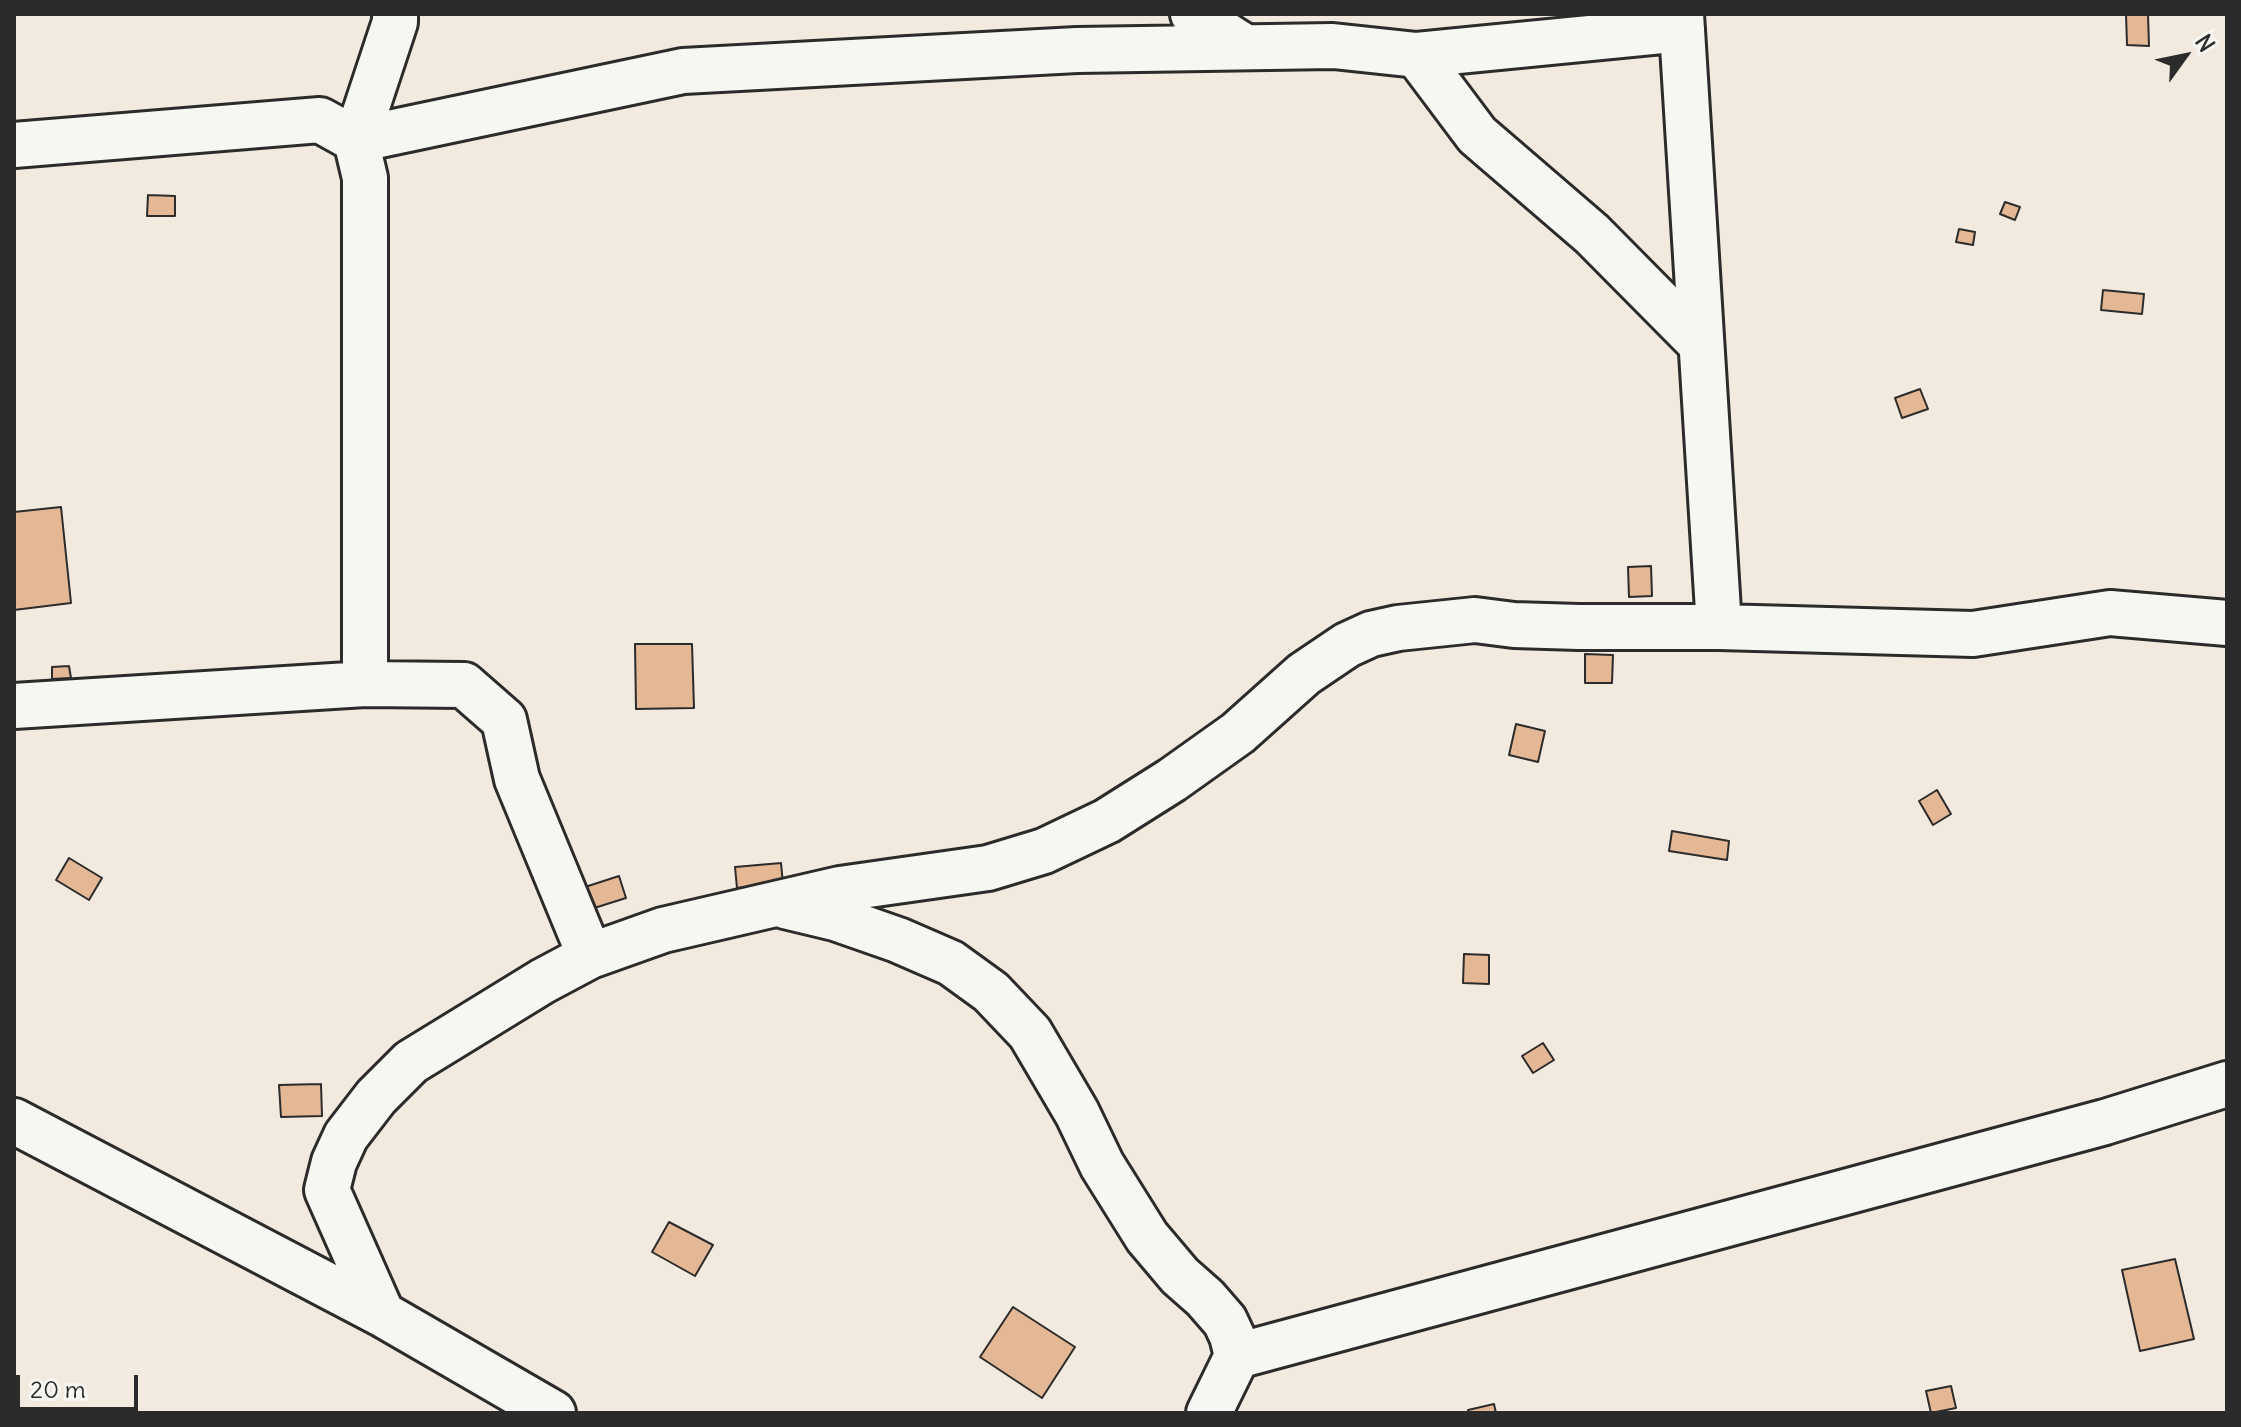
<!DOCTYPE html>
<style>
body{margin:0}
#map{position:relative;width:2241px;height:1427px;overflow:hidden;background:#f3eadf;font-family:Delius,sans-serif}
canvas{display:block}
.frame{position:absolute;inset:0;border:16px solid #2b2b2b;pointer-events:none}
.north{position:absolute;left:2145px;top:16px;width:80px;height:80px;-webkit-text-stroke:6px #f6f6f2;paint-order:stroke;rotate:57deg;font-size:22px;font-weight:700;line-height:32px;text-align:center;color:#2b2b2b}
.north::after{content:'';display:block;margin:auto;width:28px;height:36px;background:#2b2b2b;clip-path:polygon(50% 0,100% 100%,50% 72%,0 100%)}
.scale{position:absolute;left:16px;top:1375px;width:122px;height:36px;box-sizing:border-box;border:4px solid #2b2b2b;border-top:0;padding-left:10px;font-size:24px;line-height:28px;white-space:nowrap;color:#2b2b2b;-webkit-text-stroke:6px #f6f6f2;paint-order:stroke}
</style>
<div id="map">
<canvas width="2241" height="1427"></canvas>
<div class="frame"></div>
<div class="north">N</div>
<div class="scale">20 m</div>
</div>
<script>
const g = document.querySelector('canvas').getContext('2d');
g.lineJoin = 'round';
function paint(path, color) { g.fillStyle = color; g.fill(path, 'evenodd'); }
const poly = rows => new Path2D(rows.map(r => 'M' + r).join(''));
function trace(path, color, width, dash) { g.strokeStyle = color; g.lineWidth = width; g.lineCap = dash ? 'butt' : 'round'; g.setLineDash(dash || []); g.stroke(path); }
const building = poly([
 [2126,14,2148,14,2149,46,2127,45,2126,14],
 [148,195,175,196,175,216,147,216,148,195],
 [2005,202,2020,207,2015,220,2000,214,2005,202],
 [1959,229,1975,232,1973,245,1956,242,1959,229],
 [2103,290,2144,294,2142,314,2101,310,2103,290],
 [1920,389,1928,409,1902,418,1895,398,1920,389],
 [61,507,71,603,14,610,14,512,61,507],
 [1651,566,1652,596,1629,597,1628,567,1651,566],
 [635,644,692,644,694,708,636,709,635,644],
 [1585,654,1613,655,1612,683,1585,683,1585,654],
 [69,666,71,678,52,679,52,667,69,666],
 [1516,724,1545,731,1538,762,1509,755,1516,724],
 [1937,790,1951,814,1933,825,1919,801,1937,790],
 [1672,831,1729,841,1727,860,1669,851,1672,831],
 [69,858,102,878,89,900,56,880,69,858],
 [781,863,783,884,737,888,735,867,781,863],
 [619,876,626,898,588,910,582,888,619,876],
 [1464,954,1489,955,1489,984,1463,983,1464,954],
 [1543,1043,1554,1060,1533,1073,1522,1056,1543,1043],
 [321,1084,322,1116,281,1117,279,1085,321,1084],
 [669,1222,713,1245,695,1276,652,1252,669,1222],
 [2175,1259,2194,1339,2140,1351,2122,1270,2175,1259],
 [1013,1307,1075,1347,1042,1398,980,1357,1013,1307],
 [1951,1386,1956,1408,1931,1413,1926,1391,1951,1386],
 [1494,1404,1496,1413,1469,1413,1468,1410,1494,1404]
]);
paint(building, '#e5b895');
trace(building, '#2b2b2b', 2);
const street = poly([
 [395,14,395,22,356,140,683,71,1077,50,1333,46,1417,55,1477,135,1592,234,1701,344],
 [1193,14,1245,47],
 [1681,14,1719,627],
 [1417,55,1682,29],
 [14,145,320,120,356,140,365,178,365,684],
 [14,706,365,684,464,685,504,720,517,779,590,956],
 [785,906,835,918,898,940,951,963,991,992,1030,1033,1077,1113,1102,1165,1147,1237,1180,1276,1205,1298,1225,1321,1232,1336,1237,1356,1209,1413],
 [14,1121,382,1314,553,1413],
 [382,1314,327,1190,334,1162,346,1136,376,1097,411,1062,543,981,590,956,663,930,840,889,988,868,1044,851,1107,821,1172,780,1238,733,1304,674,1347,645,1371,634,1398,628,1475,620,1514,625,1579,627,1719,627,1973,634,2110,613,2227,623],
 [1237,1356,2105,1122,2227,1084]
]);
trace(street, '#2b2b2b', 50);
trace(street, '#f6f6f2', 44);
</script>
